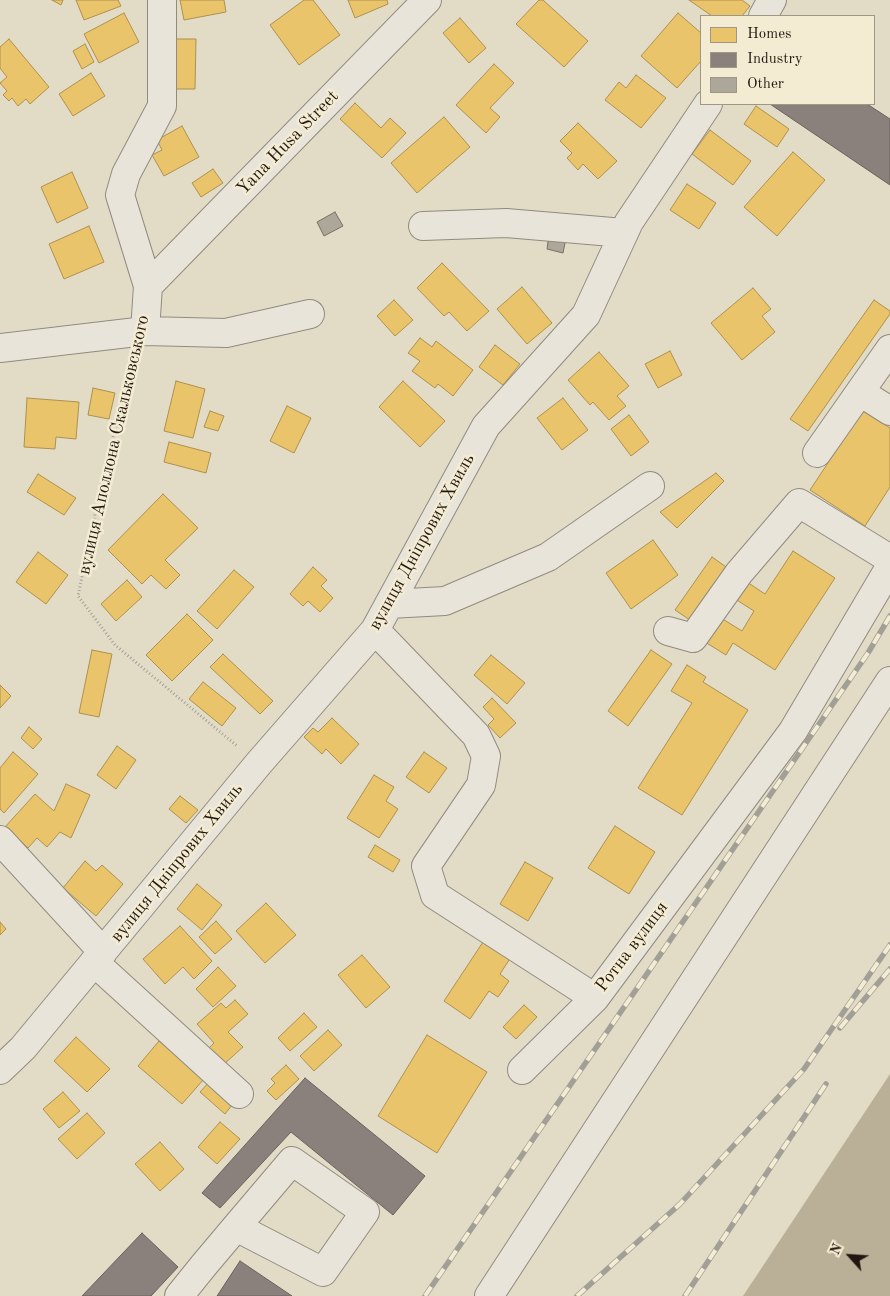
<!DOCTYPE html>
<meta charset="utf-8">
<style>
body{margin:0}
#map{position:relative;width:890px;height:1296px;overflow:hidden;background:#e2dcc7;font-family:"Old Standard TT",serif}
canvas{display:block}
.legend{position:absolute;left:700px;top:15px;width:175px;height:90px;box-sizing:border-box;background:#f3ecd3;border:1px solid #a09685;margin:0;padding:6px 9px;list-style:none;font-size:15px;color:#231610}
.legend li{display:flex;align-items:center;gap:10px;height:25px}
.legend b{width:25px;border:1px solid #a09685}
.north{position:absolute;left:825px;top:1231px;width:50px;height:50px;-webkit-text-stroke:4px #f3ecd3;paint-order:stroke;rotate:296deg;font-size:14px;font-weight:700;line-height:20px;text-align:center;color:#231610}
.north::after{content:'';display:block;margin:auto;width:18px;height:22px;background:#231610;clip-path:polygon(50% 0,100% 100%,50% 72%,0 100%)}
</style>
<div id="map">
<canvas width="890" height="1296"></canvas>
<ul class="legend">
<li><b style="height:14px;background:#e9c46a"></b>Homes</li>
<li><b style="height:14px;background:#8a817c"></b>Industry</li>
<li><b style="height:14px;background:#ada799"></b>Other</li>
</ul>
<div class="north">N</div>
</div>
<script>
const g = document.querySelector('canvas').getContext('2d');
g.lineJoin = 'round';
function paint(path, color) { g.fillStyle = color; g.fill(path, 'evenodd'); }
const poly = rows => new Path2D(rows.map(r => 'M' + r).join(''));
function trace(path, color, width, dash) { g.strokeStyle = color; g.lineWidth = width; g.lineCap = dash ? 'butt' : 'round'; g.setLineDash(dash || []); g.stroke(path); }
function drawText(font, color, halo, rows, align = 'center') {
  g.font = font + ' "Old Standard TT",serif'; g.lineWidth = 5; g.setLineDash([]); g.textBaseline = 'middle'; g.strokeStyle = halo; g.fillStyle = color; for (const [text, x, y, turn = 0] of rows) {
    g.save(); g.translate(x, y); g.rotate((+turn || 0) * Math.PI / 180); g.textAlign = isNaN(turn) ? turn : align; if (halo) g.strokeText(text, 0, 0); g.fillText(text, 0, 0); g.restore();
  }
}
paint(poly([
 [890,1074,890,1296,743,1296]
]), '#b9b097');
const homes = poly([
 [52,0,63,0,61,5,52,0],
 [76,0,118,0,121,6,84,20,76,0],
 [180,0,224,0,226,12,184,20,180,0],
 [304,0,313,0,340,35,299,65,270,25,304,0],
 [348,0,387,0,388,4,355,18,348,0],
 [539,0,543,0,588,41,564,67,516,24,539,0],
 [689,0,742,0,750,6,742,16,712,16,689,0],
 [124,13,139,42,99,63,84,34,124,13],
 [678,13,701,33,701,61,677,88,641,56,678,13],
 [460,18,486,48,469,63,443,33,460,18],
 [9,39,49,87,30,104,26,99,18,106,12,98,9,101,3,95,7,91,0,83,7,77,0,68,0,47,9,39],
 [174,39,196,39,195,89,174,89,174,39],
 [85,44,94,62,82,69,73,51,85,44],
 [494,64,514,83,490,108,500,117,486,133,456,105,494,64],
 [91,73,105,96,73,116,59,94,91,73],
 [636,75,666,98,641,128,605,100,619,82,626,88,636,75],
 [355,103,381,128,390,118,406,133,382,158,340,119,355,103],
 [756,106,789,129,777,147,744,124,756,106],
 [444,117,470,147,417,193,391,163,444,117],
 [578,123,617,161,598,179,583,164,578,170,567,158,572,153,560,141,578,123],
 [182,126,199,157,164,176,152,155,162,150,157,140,182,126],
 [710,130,751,161,733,185,692,154,710,130],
 [793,152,825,180,777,236,744,207,793,152],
 [213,169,223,183,201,197,192,183,213,169],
 [72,172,88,208,57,223,41,187,72,172],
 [687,184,716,203,699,229,670,210,687,184],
 [89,226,104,262,64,279,49,244,89,226],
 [442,263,489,311,467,331,449,312,444,316,417,288,442,263],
 [522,287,552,323,527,344,497,309,522,287],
 [753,288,771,309,762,316,775,332,742,360,711,323,753,288],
 [394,300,413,320,395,336,377,316,394,300],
 [874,300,890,311,890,314,808,431,790,419,874,300],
 [420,338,432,347,436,341,473,370,453,396,438,384,435,388,412,371,420,361,408,353,420,338],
 [495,345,520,364,503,385,479,367,495,345],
 [670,351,682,375,658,388,645,364,670,351],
 [599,352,629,386,617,396,626,406,609,420,593,402,590,405,568,380,599,352],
 [176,381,205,389,193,438,164,431,176,381],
 [403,381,445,421,420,447,379,407,403,381],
 [93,388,115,393,109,419,88,415,93,388],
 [27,398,79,402,76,439,56,437,55,449,24,447,27,398],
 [563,398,588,430,562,450,537,418,563,398],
 [287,406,311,418,294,453,270,441,287,406],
 [863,410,890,428,890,487,865,526,810,490,863,410],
 [210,411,224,416,218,431,204,427,210,411],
 [629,415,649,442,631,456,611,429,629,415],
 [169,442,211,453,206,473,164,462,169,442],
 [716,473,724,481,677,528,660,512,716,473],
 [38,474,76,498,64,515,27,492,38,474],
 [163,494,198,528,165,560,180,575,166,589,151,575,142,584,108,550,163,494],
 [653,540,678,575,631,609,606,573,653,540],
 [793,551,835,578,775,670,733,643,726,655,705,642,721,618,742,631,754,611,732,597,744,580,765,594,793,551],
 [38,552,68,575,46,604,16,582,38,552],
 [712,557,729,569,693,622,675,610,712,557],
 [313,567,327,580,321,586,333,598,320,612,308,601,303,606,290,594,313,567],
 [234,570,254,587,217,629,197,611,234,570],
 [127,580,142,597,116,621,101,604,127,580],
 [187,614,213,640,172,681,146,655,187,614],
 [92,650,112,654,99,717,79,713,92,650],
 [651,650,672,664,628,726,608,711,651,650],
 [223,654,273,701,260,714,210,667,223,654],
 [491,655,525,683,507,704,474,675,491,655],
 [687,665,706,677,703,682,748,710,682,815,638,788,692,703,671,691,687,665],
 [203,682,236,708,222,726,189,699,203,682],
 [0,685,11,696,0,708,0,685],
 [492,698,516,723,500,738,488,725,494,719,483,707,492,698],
 [332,718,359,744,341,764,326,749,322,754,304,737,313,728,318,732,332,718],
 [29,727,42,739,33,749,21,738,29,727],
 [117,746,136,760,116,789,97,775,117,746],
 [13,752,38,774,4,813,0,809,0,768,13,752],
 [424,752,447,768,429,793,406,777,424,752],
 [374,775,394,787,386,801,398,809,379,838,347,818,374,775],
 [66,784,90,795,71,838,60,832,47,847,37,838,28,848,5,827,35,794,54,811,66,784],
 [180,796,198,810,186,823,169,809,180,796],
 [615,826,655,852,629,894,588,868,615,826],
 [375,845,400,860,393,872,368,857,375,845],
 [85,861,96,871,102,865,123,884,96,916,63,888,85,861],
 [525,862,553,878,528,921,500,904,525,862],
 [197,884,222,905,202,930,177,909,197,884],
 [266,903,296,935,265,963,236,931,266,903],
 [216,921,232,939,215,954,199,937,216,921],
 [0,922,6,929,0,935,0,922],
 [180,926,212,961,194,979,183,967,165,984,143,959,180,926],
 [485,939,511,957,500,974,509,981,498,997,489,991,470,1019,444,1001,485,939],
 [362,955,390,987,366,1008,338,975,362,955],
 [218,967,236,986,213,1007,196,989,218,967],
 [235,1000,248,1014,228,1032,243,1047,223,1065,208,1049,214,1043,197,1024,221,1003,226,1008,235,1000],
 [524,1005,537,1017,516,1039,503,1027,524,1005],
 [304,1013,317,1027,290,1051,278,1038,304,1013],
 [328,1030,342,1045,314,1071,300,1056,328,1030],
 [427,1035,487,1072,437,1153,378,1116,427,1035],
 [76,1037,110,1069,87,1092,54,1061,76,1037],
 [159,1041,204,1079,182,1104,138,1066,159,1041],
 [286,1065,299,1079,276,1100,267,1091,275,1083,271,1079,286,1065],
 [212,1079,236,1100,225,1114,200,1092,212,1079],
 [63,1092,80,1111,59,1128,43,1109,63,1092],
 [87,1113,105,1133,77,1159,58,1139,87,1113],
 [220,1122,240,1139,217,1164,198,1147,220,1122],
 [160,1142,184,1169,160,1191,135,1164,160,1142]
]);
paint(homes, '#e9c46a');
trace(homes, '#ae904f', 1);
const industry = poly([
 [770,104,867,104,890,119,890,185,770,104],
 [305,1078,425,1176,393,1215,291,1132,220,1208,202,1193,305,1078],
 [142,1233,178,1267,151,1296,82,1296,142,1233],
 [240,1261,292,1296,217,1296,240,1261]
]);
paint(industry, '#8a817c');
trace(industry, '#6b615c', 1);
const building = poly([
 [335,212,343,226,324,236,317,222,335,212],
 [549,234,566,238,563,253,547,249,549,234]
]);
paint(building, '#ada799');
trace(building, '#767066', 1);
const minor = poly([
 [763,16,772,0],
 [423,226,506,223,624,233],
 [148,286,427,0],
 [145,331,148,286,120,195,126,174,162,106,162,0],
 [0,348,145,331,226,333,310,314],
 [860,392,890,411],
 [817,453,890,349],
 [389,604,445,601,548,557,650,486],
 [375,630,476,735,486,756,481,785,426,866,435,895,595,998,793,731,890,567],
 [668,631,693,638,739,573,799,503,890,559],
 [0,840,103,952],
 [94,962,239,1094],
 [0,1070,23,1048,259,763,375,630,486,426,586,315,629,222,708,104],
 [522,1070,595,998],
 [179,1296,204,1265,236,1227,292,1161,365,1212,323,1272,236,1227],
 [489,1296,890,681]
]);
trace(minor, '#908b7f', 30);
trace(poly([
 [136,359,106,461,78,596,115,645,237,746]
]), '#a29f97', 3, [1, 2.5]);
trace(minor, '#e8e4da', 28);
const rail = poly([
 [840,1028,890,969],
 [425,1296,868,653,890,616],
 [577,1296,680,1204,804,1069,890,945],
 [685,1296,826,1084]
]);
trace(rail, '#a29f97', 5.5);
trace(rail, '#f3ecd3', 4, [11]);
drawText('18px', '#231610', '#f3ecd3', [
 ["Yana Husa Street",288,143,-46],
 ["вулиця Аполлона Скальковського",114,445,-77],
 ["вулиця Дніпрових Хвиль",422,542,-61],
 ["вулиця Дніпрових Хвиль",177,863,-51],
 ["Ротна вулиця",632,947,-53]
]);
</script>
